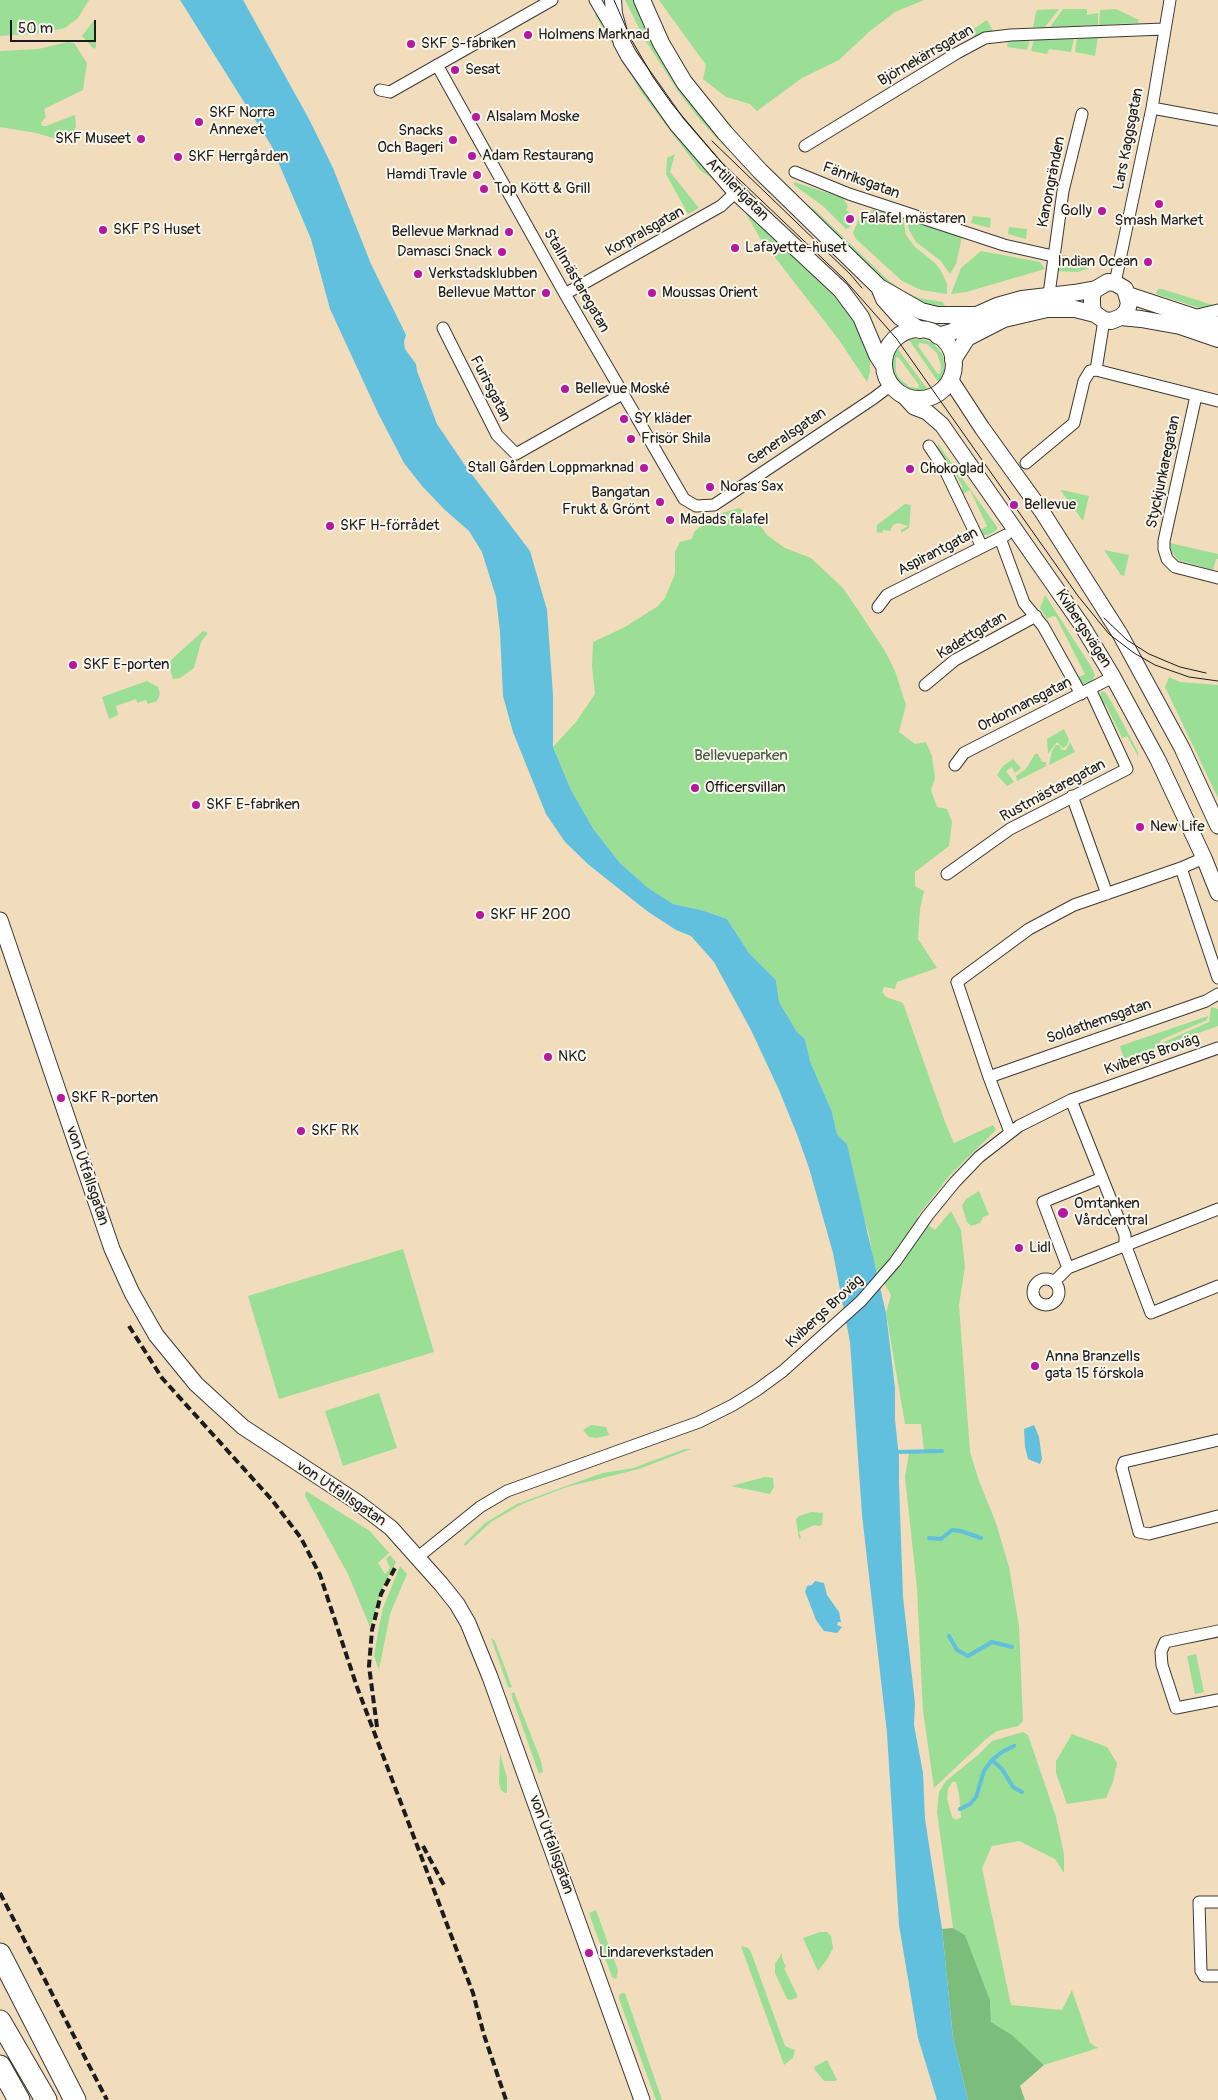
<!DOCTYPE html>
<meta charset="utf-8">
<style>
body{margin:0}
#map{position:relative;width:1218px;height:2100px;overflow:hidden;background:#f1ddbc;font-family:Pangolin,sans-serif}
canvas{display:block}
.scale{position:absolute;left:10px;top:20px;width:86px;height:22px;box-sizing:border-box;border:2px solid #1c1c1c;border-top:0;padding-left:6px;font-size:15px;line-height:18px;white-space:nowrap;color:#1c1c1c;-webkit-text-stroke:4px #fbf7ec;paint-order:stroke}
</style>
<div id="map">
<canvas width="1218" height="2100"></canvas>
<div class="scale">50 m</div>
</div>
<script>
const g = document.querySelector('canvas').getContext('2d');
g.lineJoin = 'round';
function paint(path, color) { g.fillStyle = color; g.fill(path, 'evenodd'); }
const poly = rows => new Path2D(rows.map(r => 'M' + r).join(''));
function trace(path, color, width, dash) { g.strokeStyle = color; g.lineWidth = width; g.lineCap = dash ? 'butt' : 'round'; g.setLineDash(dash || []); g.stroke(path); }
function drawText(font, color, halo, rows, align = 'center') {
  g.font = font + ' Pangolin,sans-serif'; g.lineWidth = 4; g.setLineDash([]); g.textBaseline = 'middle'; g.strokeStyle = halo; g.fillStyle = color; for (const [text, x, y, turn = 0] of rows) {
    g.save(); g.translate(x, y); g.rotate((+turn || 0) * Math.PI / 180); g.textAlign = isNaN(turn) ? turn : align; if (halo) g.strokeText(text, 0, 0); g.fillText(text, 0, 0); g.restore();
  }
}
paint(poly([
 [0,0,89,0,78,18,65,28,44,33,0,36],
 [625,0,636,0,689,101,725,143,726,148,701,121,680,94,645,40],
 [659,0,924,0,895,12,870,31,839,60,802,78,757,111,750,104,726,97,703,79,706,65],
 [1059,9,1045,27,1033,27,1036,12,1037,10],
 [1063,9,1087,9,1087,15,1098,13,1098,25,1050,27],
 [1116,9,1139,20,1138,23,1099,25,1100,10],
 [596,11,716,181,700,170,641,92,595,15],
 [95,19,96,47,94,49,82,36],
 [987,20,993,31,974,37,970,31],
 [1098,37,1095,56,1075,52,1077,38],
 [1074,38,1071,52,1049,49,1047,54,1031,51,1034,39],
 [1030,39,1027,50,1007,47,1008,40],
 [68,42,74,43,87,63,83,90,44,109,46,117,41,123,42,126,46,126,75,115,76,127,67,142,36,133,0,127,0,51,38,49],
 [675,154,670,172,699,208,688,214,666,174,667,158],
 [794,182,843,198,848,206,846,210,854,215,854,217,850,216,847,224,851,226,849,228,846,229,823,206,794,185],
 [798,198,814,209,889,281,903,291,919,298,943,302,947,311,899,296],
 [877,209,903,218,906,235,915,247,935,263,941,271,947,284,947,294,921,290,902,281,856,239,853,233,859,218,866,212],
 [744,210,750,213,841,301,855,321,870,357,870,372,867,382,839,340,760,238],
 [973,216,991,218,990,228,971,223],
 [908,219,962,237,956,264,950,274,941,261,916,242,910,232,906,220],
 [1009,227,1027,229,1026,239,1008,234],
 [981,251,1040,262,1045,269,966,292,951,294,961,268],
 [1059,254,1093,262,1093,263,1089,268,1078,272,1057,271],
 [1158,289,1162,289,1213,305,1199,308,1156,294],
 [918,339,926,340,934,344,943,355,945,370,939,383,909,340],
 [919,343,927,344,937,353,941,366,940,374,937,373,918,346],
 [897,348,928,390,911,391,898,383,894,376,892,361],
 [896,357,899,358,919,385,918,388,910,387,899,378,896,372],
 [938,444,997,527,997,530,988,535,982,535,981,530,987,526,970,490,962,494,962,486,952,467,941,459,936,450],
 [1062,490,1089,496,1083,521,1061,491],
 [905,504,911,505,909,528,901,533,901,530,908,526,898,523,893,525,890,531,883,530,882,533,877,532,877,525],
 [739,508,756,519,767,535,785,548,811,558,843,588,858,610,885,651,895,671,906,705,899,732,915,744,926,742,932,756,935,778,931,790,937,807,947,809,952,822,949,846,915,872,915,886,924,891,920,909,918,939,937,968,897,982,895,989,884,987,882,992,886,997,903,1003,945,1122,954,1143,993,1125,996,1130,950,1175,917,1217,935,1230,951,1211,961,1230,965,1267,959,1305,970,1452,979,1481,996,1523,1009,1567,1019,1626,1023,1721,1018,1726,997,1731,986,1739,934,1788,923,1711,917,1588,905,1477,909,1453,924,1451,921,1424,905,1424,886,1313,891,1295,877,1272,874,1265,869,1235,862,1211,847,1144,837,1134,832,1112,810,1061,805,1039,797,1032,779,1002,776,980,749,953,727,919,701,910,673,904,647,887,620,863,594,830,571,790,553,747,576,722,595,694,592,667,593,642,625,627,658,606,665,598,675,574,675,552,680,542,692,539,694,532,715,515],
 [1170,543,1218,554,1218,559,1216,559,1213,570,1178,560,1171,551],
 [1104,550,1129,555,1124,576,1121,575],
 [1045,595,1092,668,1095,675,1091,683,1082,684,1077,678,1085,674,1056,617,1053,616,1047,619,1040,608],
 [203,631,208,633,201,642,194,668,180,678,173,679,169,666,171,660],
 [1169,677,1180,682,1218,685,1218,798,1165,687],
 [147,681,158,687,160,694,157,701,148,704,146,700,137,703,136,699,116,706,118,715,109,719,102,697],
 [1101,691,1105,692,1112,703,1138,752,1138,756,1127,736,1122,738,1106,705,1101,702],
 [1064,729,1069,740,1067,745,1063,748,1057,742,1048,754,1047,739],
 [1070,742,1075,752,1049,765,1052,751,1056,745,1059,745,1062,750,1066,750],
 [1035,754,1038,754,1042,762,1046,762,1046,766,1017,781,1016,776,1026,769],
 [1013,759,1021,768,1015,773,1012,767,1006,771,1014,782,1007,786,997,775,1003,766],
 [1211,1007,1218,1009,1218,1026,1165,1045,1164,1042,1209,1022],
 [1208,1016,1207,1020,1161,1040,1158,1047,1124,1059,1120,1046],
 [979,1191,989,1215,983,1217,980,1223,971,1226,967,1222,962,1206,966,1199],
 [403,1249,434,1352,279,1399,248,1296],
 [379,1393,397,1448,343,1466,325,1411],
 [591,1425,606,1427,609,1435,597,1438,589,1437,583,1430],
 [685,1449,691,1449,639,1469,567,1487,522,1504,491,1522,465,1546,464,1544,485,1523,517,1504,577,1482,603,1473,633,1468],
 [765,1477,773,1478,774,1487,770,1494,731,1486],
 [306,1491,370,1531,389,1553,378,1563,385,1574,390,1568,386,1559,390,1555,396,1562,383,1587,370,1627,348,1574,305,1496],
 [811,1512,823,1513,822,1524,820,1526,814,1525,799,1532,801,1538,799,1539,796,1519,799,1516],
 [400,1566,407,1574,390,1614,379,1670,374,1656,379,1627,383,1608],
 [491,1638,495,1641,512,1687,510,1688,508,1687],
 [1196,1654,1204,1692,1195,1694,1187,1656],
 [514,1692,541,1761,543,1772,539,1774,511,1694],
 [1023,1732,1028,1735,1056,1817,1064,1854,1064,1873,1055,1859,1019,1841,992,1846,982,1868,1011,2005,1062,2010,1072,1990,1090,2043,1098,2048,1044,2065,1012,2035,991,2022,990,2000,965,1935,953,1928,937,1812,939,1792,946,1781,978,1755,992,1741],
 [952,1782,956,1782,959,1794,961,1817,956,1820,952,1817,947,1799,948,1789],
 [1072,1734,1107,1747,1117,1763,1113,1782,1106,1798,1067,1804,1056,1773,1056,1761],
 [500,1753,507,1778,507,1793,505,1793,501,1790,499,1782],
 [596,1910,618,1971,616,1979,612,1977,589,1913],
 [820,1932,827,1932,831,1936,833,1948,828,1958,818,1971,803,1938],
 [741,1946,748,1948,751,1952,785,2046,795,2050,793,2058,784,2065],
 [782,1953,782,1958,786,1967,784,1968,798,1997,791,2000,787,1999,775,1973,775,1964],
 [622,1993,625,1993,662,2100,656,2100,619,1999,619,1995],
 [827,2060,837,2080,835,2081,824,2081,815,2070,814,2067]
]), '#9bde95');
paint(poly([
 [953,1928,965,1935,990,2000,991,2022,1012,2035,1044,2065,1020,2086,1025,2100,968,2100,953,2038,942,1929]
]), '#7cbd7e');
paint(poly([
 [180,0,243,0,309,119,333,168,371,264,406,335,404,342,405,349,416,364,417,371,437,424,464,464,530,551,547,610,553,695,553,747,571,790,594,830,620,863,647,887,673,904,701,910,727,919,749,953,776,980,779,1002,797,1032,805,1039,810,1061,832,1112,837,1134,847,1144,886,1313,895,1388,895,1420,899,1457,899,1483,903,1597,915,1703,914,1725,923,1773,925,1819,942,1929,953,2038,968,2100,937,2100,918,2038,899,1925,887,1733,862,1515,850,1342,833,1253,809,1168,798,1137,779,1090,751,1030,714,962,691,936,676,930,647,911,589,865,565,842,546,814,513,732,503,696,500,632,496,597,482,552,469,531,445,510,422,486,404,463,378,413,330,309,311,239,271,145],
 [1034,1425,1039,1437,1042,1459,1040,1464,1028,1459,1025,1447,1024,1429],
 [815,1581,824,1583,827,1595,839,1612,841,1622,838,1622,837,1625,842,1627,837,1633,824,1631,816,1620,808,1599,805,1592,807,1586,812,1585]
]), '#60c0de');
trace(poly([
 [895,1452,942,1451],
 [929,1538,941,1539,952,1530,961,1531,981,1538],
 [949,1636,957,1650,968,1656,992,1642,1012,1647],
 [992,1760,1002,1769,1013,1787,1022,1792],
 [960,1809,970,1804,976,1797,984,1771,992,1760,1002,1752,1014,1746]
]), '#60c0de', 4);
const minor = poly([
 [595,0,617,37],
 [437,65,565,294,684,499,696,506,714,505,874,398,891,385],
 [380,90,390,92,552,0],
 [1152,108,1218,120],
 [805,146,957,53,985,38,1011,35,1164,29],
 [795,172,849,194,1004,245,1053,256],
 [1115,283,1152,108,1170,0],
 [565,294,721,206,736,192],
 [1049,294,1063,191,1082,114],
 [1193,316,1218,310],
 [443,328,497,435,516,454,624,393],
 [1096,370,1218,401],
 [1196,396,1164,541,1164,549,1167,559,1175,567,1218,578],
 [929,446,945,470,982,547],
 [1026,463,1074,423,1084,381,1090,371,1096,370,1104,320],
 [1000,538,1024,603,1043,626,1081,694],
 [878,607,887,595,1006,535],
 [925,685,955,660,1036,616],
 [955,765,964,753,1113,677],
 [1072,796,1107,894],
 [1181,868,1218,978],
 [947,874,1010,829,1127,769,1090,689],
 [989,1077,1206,1001,1218,994],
 [1071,1100,1125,1235,1125,1244,1151,1313,1218,1286],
 [1010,1132,989,1077,957,982,1029,929,1074,905,1181,868,1204,858],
 [1068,1268,1043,1202,1102,1178],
 '1033 1292a13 13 0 1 1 26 0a13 13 0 1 1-26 0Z',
 [1055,1281,1068,1268,1218,1209],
 [1218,1440,1124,1462,1122,1468,1139,1532,1149,1534,1218,1516],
 [418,1557,480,1507,507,1491,699,1422,733,1405,757,1390,783,1371,861,1301,895,1262,928,1215,955,1182,979,1157,1019,1126,1071,1100,1218,1048],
 [1218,1631,1165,1642,1161,1652,1162,1665,1176,1708,1218,1700],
 [1218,1902,1199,1902,1201,1971,1204,1976,1218,1976]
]);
const tertiary = poly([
 [950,379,982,428,1041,510,1120,634,1182,748,1218,826],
 [903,395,914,407,927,412,942,425,1081,624,1113,677,1158,760,1204,858,1218,893],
 [0,920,112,1249,132,1293,156,1335,196,1384,243,1427,357,1502,391,1528,441,1584,457,1604,468,1623,490,1677,642,2100]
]);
const secondary = poly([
 [613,0,614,14,622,43,629,56,677,124,736,192,841,290,861,317,877,355,884,366],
 [642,0,661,43,684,82,725,133,760,171,879,287,884,299,900,317,920,330],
 [881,288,921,311,937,315,978,315],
 [1128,295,1218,325],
 [1121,317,1127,311,1129,303,1125,289,1115,283,1108,282,1096,289,1092,294,1092,308,1095,314,1104,320,1111,321,1121,317,1141,319,1180,326,1218,339],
 '884 364a35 35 0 1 1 70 0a35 35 0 1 1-70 0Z',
 [938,336,952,332,979,314,997,306,1022,299,1074,293,1096,289],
 [953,360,967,338,1004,319,1047,309,1075,309,1095,314]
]);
const motorway = poly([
 [0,1954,75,2100],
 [0,2021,46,2100],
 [0,2066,19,2100]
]);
trace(minor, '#3c3934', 13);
trace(tertiary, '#3c3934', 17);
trace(secondary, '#3c3934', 18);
trace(motorway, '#3c3934', 23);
trace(minor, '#fff', 11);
trace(tertiary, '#fff', 15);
trace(secondary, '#fff', 16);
trace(motorway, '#fff', 21);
trace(poly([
 [614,0,631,39,653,77,672,104,721,162,844,279,896,338,1078,596,1109,634,1134,653,1155,665,1189,677,1218,681],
 [712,141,850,274,862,288],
 [1104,618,1127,640,1149,654,1180,667,1206,673]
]), '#1c1c1c', 1);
trace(poly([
 [129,1326,162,1378,272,1500,301,1538,320,1575,357,1687,473,1993,484,2035,506,2100],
 [377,1727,369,1666,372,1630,381,1594,395,1568],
 [423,1846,445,1887],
 [0,1893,107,2100]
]), '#1c1c1c', 4, [8, 4]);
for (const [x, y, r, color] of [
 [528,35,5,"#b5179e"],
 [411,44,5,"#b5179e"],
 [455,70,5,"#b5179e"],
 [476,117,5,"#b5179e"],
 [199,122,5,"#b5179e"],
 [141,139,5,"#b5179e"],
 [453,140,5,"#b5179e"],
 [472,156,5,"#b5179e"],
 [178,157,5,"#b5179e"],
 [477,175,5,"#b5179e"],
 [484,189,5,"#b5179e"],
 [1159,204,5,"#b5179e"],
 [1102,211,5,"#b5179e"],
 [850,219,5,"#b5179e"],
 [103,230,5,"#b5179e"],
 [509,232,5,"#b5179e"],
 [735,248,5,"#b5179e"],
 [502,252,5,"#b5179e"],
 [1148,262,5,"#b5179e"],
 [418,274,5,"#b5179e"],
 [546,293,5,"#b5179e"],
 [652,293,5,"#b5179e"],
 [565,389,5,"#b5179e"],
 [624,419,5,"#b5179e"],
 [631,439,5,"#b5179e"],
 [644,468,5,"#b5179e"],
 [910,469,5,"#b5179e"],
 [710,487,5,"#b5179e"],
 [660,502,5,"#b5179e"],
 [1014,505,5,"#b5179e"],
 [670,520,5,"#b5179e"],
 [330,526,5,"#b5179e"],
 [73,665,5,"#b5179e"],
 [695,788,5,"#b5179e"],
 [196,805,5,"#b5179e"],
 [1140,827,5,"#b5179e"],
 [480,915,5,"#b5179e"],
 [548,1057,5,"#b5179e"],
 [61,1098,5,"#b5179e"],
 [301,1131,5,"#b5179e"],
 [1063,1213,6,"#b5179e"],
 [1019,1248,5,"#b5179e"],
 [1035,1366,5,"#b5179e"],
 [589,1953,5,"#b5179e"]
]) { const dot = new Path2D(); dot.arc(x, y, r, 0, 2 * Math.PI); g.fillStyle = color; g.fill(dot); trace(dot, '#fbf7ec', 2); }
drawText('15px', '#1c1c1c', '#fbf7ec', [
 ["Holmens Marknad",538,35],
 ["SKF S-fabriken",421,44],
 ["Sesat",465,70],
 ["SKF Norra",209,113],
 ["Annexet",209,130],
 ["Alsalam Moske",486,117],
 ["Snacks",443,131,"right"],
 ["Och Bageri",443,148,"right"],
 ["SKF Museet",131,139,"right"],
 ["Adam Restaurang",482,156],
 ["SKF Herrgården",188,157],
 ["Hamdi Travle",467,175,"right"],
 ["Top Kött & Grill",494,189],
 ["Golly",1092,211,"right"],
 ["Falafel mästaren",860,219],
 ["Smash Market",1159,221,"center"],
 ["SKF PS Huset",113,230],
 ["Bellevue Marknad",499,232,"right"],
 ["Lafayette-huset",745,248],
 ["Damasci Snack",492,252,"right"],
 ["Indian Ocean",1138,262,"right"],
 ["Verkstadsklubben",428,274],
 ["Bellevue Mattor",536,293,"right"],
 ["Moussas Orient",662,293],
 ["Bellevue Moské",575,389],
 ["SY kläder",634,419],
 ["Frisör Shila",641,439],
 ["Stall Gården Loppmarknad",634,468,"right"],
 ["Chokoglad",920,469],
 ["Noras Sax",720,487],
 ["Bangatan",650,493,"right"],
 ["Frukt & Grönt",650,510,"right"],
 ["Bellevue",1024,505],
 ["Madads falafel",680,520],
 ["SKF H-förrådet",340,526],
 ["SKF E-porten",83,665],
 ["Officersvillan",705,788],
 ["SKF E-fabriken",206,805],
 ["New Life",1150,827],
 ["SKF HF 200",490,915],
 ["NKC",558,1057],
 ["SKF R-porten",71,1098],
 ["SKF RK",311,1131],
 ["Omtanken",1074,1204],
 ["Vårdcentral",1074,1221],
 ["Lidl",1029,1248],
 ["Anna Branzells",1045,1357],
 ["gata 15 förskola",1045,1374],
 ["Lindareverkstaden",599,1953]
], 'left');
drawText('15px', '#1c1c1c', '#fbf7ec', [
 ["Björnekärrsgatan",926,56,-30],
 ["Lars Kaggsgatan",1129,139,-79],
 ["Fänriksgatan",861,181,20],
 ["Kanongränden",1052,182,-79],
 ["Artillerigatan",737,190,45],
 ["Korpralsgatan",645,232,-29],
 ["Stallmästaregatan",576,281,60],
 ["Furirsgatan",490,389,63],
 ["Generalsgatan",787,437,-34],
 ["Styckjunkaregatan",1164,472,-78],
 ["Aspirantgatan",938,552,-27],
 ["Kvibergsvägen",1083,629,57],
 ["Kadettgatan",972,636,-31],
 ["Ordonnansgatan",1025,705,-27],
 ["Rustmästaregatan",1053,791,-28],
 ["Soldathemsgatan",1099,1022,-19],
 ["Kvibergs Broväg",1152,1055,-19],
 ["von Utfallsgatan",87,1176,71],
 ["Kvibergs Broväg",825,1312,-43],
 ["von Utfallsgatan",341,1494,34],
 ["von Utfallsgatan",551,1845,70]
]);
drawText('15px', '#425640', '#fbf7ec', [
 ["Bellevueparken",741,756]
]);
</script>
